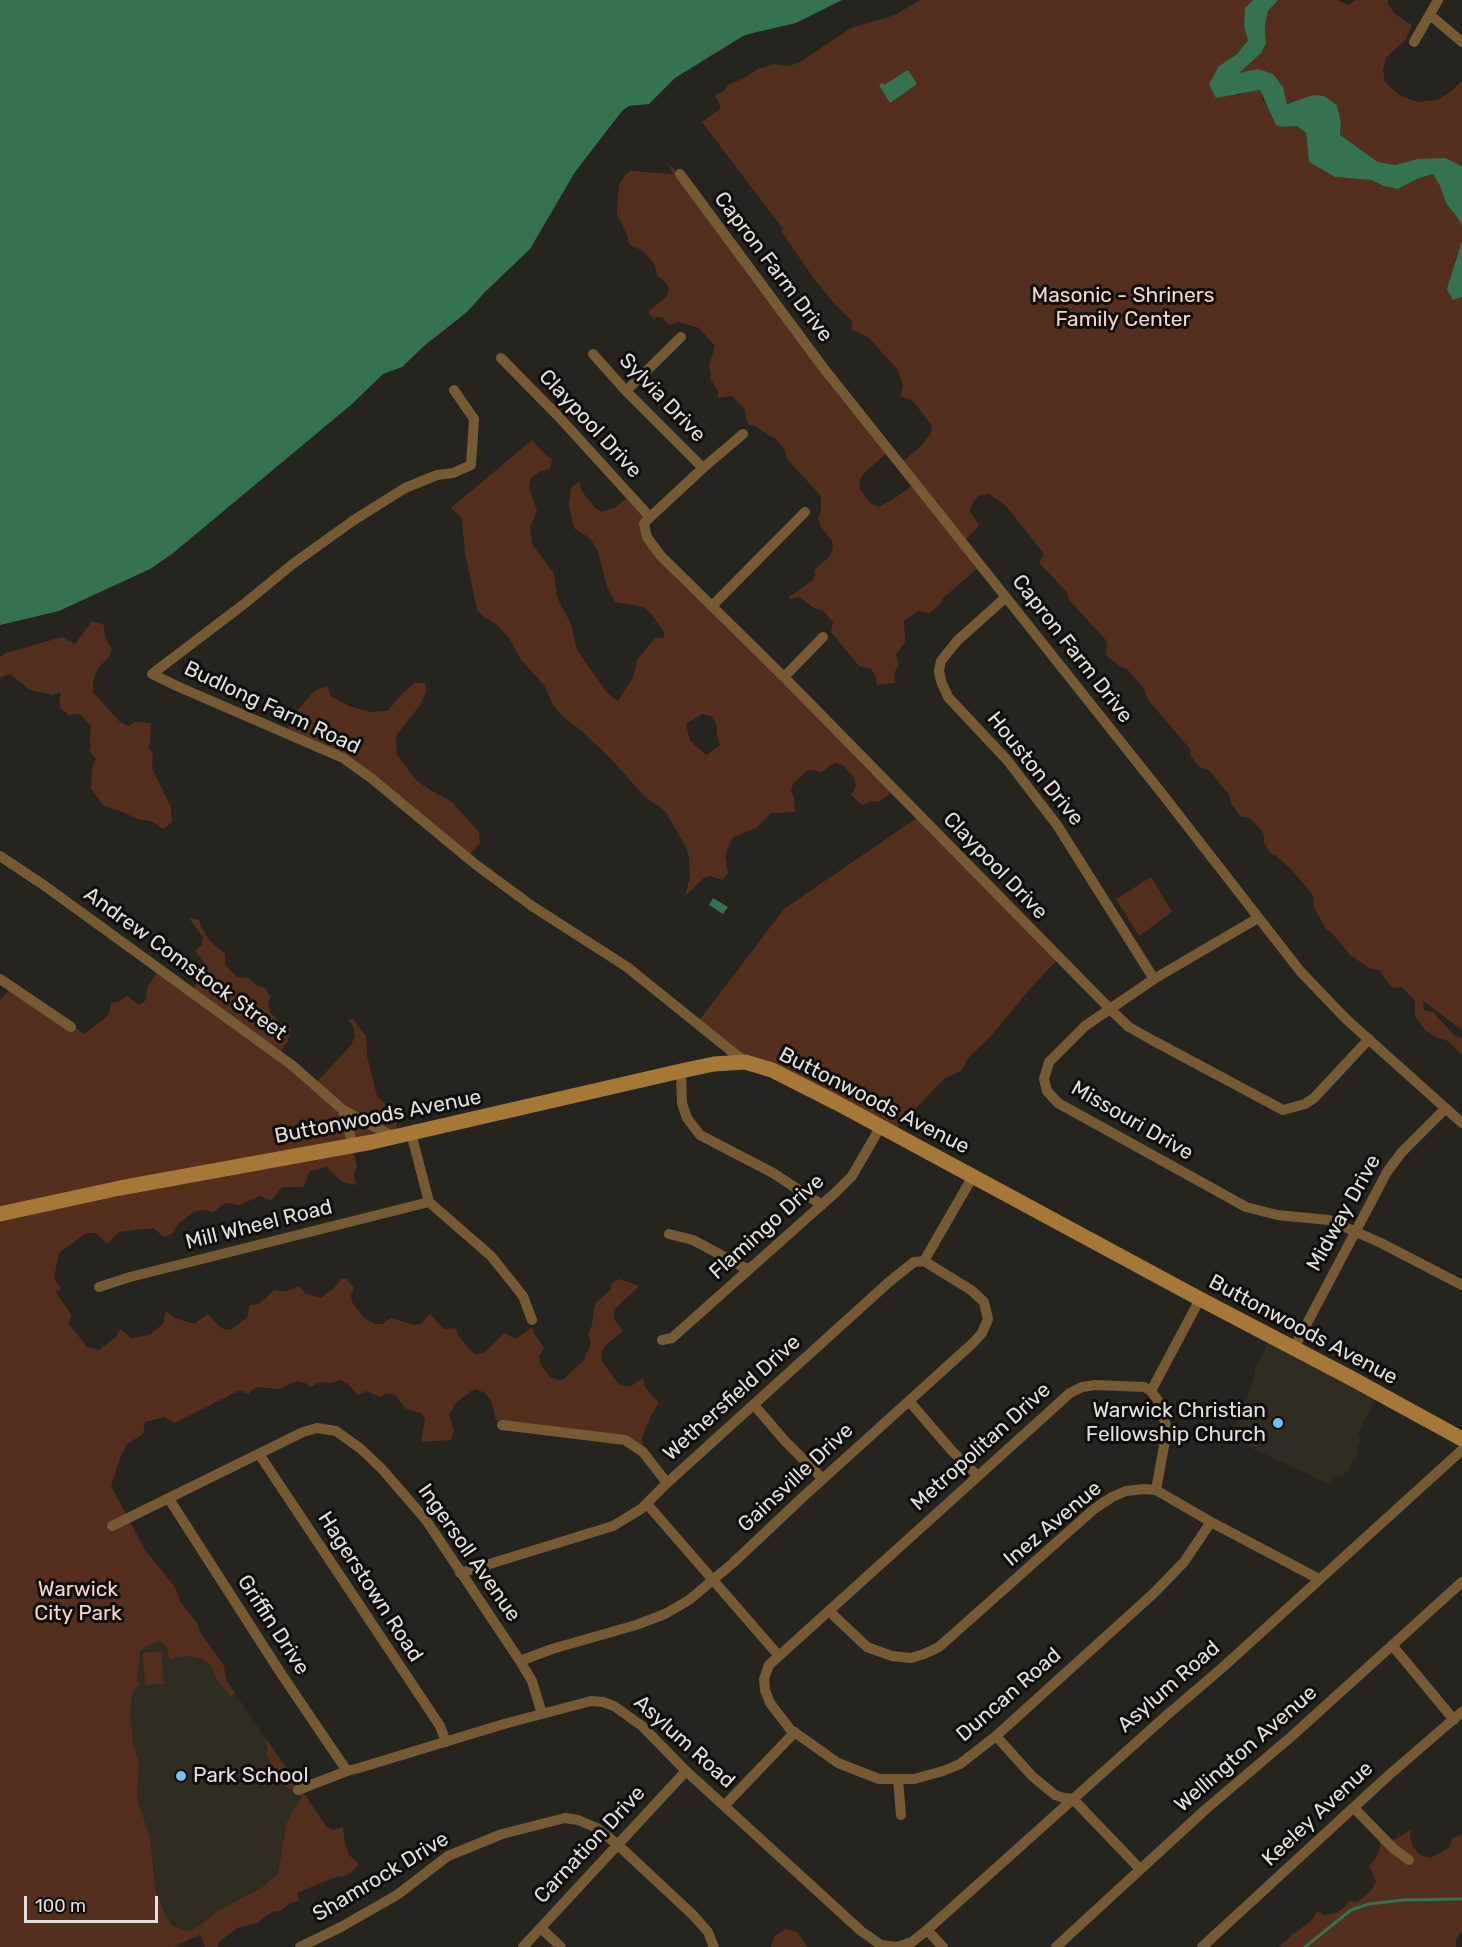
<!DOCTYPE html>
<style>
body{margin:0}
#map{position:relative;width:1462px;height:1947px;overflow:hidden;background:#25241f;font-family:Rubik,sans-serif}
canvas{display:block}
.scale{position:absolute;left:24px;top:1896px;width:134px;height:27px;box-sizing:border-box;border:3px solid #e1e0dc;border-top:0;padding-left:8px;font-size:18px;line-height:21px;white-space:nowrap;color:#e1e0dc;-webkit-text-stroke:4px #0e0d0b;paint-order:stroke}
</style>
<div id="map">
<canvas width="1462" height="1947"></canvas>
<div class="scale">100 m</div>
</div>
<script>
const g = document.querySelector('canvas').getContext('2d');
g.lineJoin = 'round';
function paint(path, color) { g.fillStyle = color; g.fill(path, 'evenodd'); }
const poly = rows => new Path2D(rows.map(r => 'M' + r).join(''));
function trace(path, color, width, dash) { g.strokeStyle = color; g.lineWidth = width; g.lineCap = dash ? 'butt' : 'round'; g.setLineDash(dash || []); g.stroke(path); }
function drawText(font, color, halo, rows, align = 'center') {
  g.font = font + ' Rubik,sans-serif'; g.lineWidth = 6; g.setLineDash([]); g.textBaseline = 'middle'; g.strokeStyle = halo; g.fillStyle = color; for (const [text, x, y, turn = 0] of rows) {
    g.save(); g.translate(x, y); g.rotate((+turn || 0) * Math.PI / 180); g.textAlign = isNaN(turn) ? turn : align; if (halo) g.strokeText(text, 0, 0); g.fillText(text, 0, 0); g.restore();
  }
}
paint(poly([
 [1271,1338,1377,1395,1358,1434,1361,1441,1358,1446,1358,1453,1352,1461,1350,1470,1339,1477,1337,1475,1328,1484,1241,1443,1231,1436,1255,1376,1255,1368],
 [160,1641,168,1649,174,1659,178,1657,187,1656,202,1659,210,1665,215,1677,232,1697,235,1693,267,1740,267,1756,298,1790,301,1797,282,1851,278,1874,261,1888,219,1910,190,1932,171,1925,156,1891,154,1867,137,1795,139,1762,133,1743,130,1713,133,1691,137,1681,140,1651,150,1644]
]), '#2f2d22');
paint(poly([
 [920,0,1253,0,1245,8,1244,26,1248,40,1237,54,1219,66,1236,95,1260,90,1263,100,1282,127,1297,126,1306,133,1309,162,1335,177,1371,180,1384,186,1398,189,1417,179,1433,174,1440,186,1446,203,1460,220,1462,226,1462,240,1454,264,1453,299,1462,298,1462,1030,1423,1001,1424,1010,1433,1012,1455,1036,1462,1038,1462,1055,1448,1041,1435,1037,1425,1030,1415,1016,1415,1001,1402,987,1392,988,1379,970,1369,968,1350,955,1332,933,1326,929,1313,906,1314,898,1308,889,1290,868,1276,856,1270,853,1264,843,1264,836,1261,830,1250,818,1241,817,1231,803,1229,795,1209,770,1199,767,1191,756,1190,749,1149,701,1142,686,1127,669,1119,666,1106,655,1107,644,1105,639,1069,600,1067,592,1039,563,1044,554,1006,506,989,494,978,496,973,502,970,511,979,526,963,542,980,566,943,598,940,604,930,613,918,611,904,621,905,642,896,655,899,665,894,673,895,683,877,685,876,677,871,669,859,666,831,632,833,622,823,611,812,607,800,597,791,599,789,597,813,580,815,575,814,570,829,557,833,548,832,541,821,527,818,518,821,510,821,496,787,459,785,450,775,438,768,435,754,425,749,425,746,419,745,409,732,396,718,398,718,391,710,378,711,374,709,365,715,346,699,328,678,322,669,325,662,317,656,317,654,320,648,312,667,296,669,290,667,284,657,275,655,265,643,251,629,244,627,235,617,214,619,185,625,175,630,171,673,174,667,162,679,174,889,451,863,474,859,482,860,489,870,503,879,507,898,496,914,484,900,464,922,445,930,434,932,426,913,401,900,396,903,387,898,370,868,337,852,330,852,321,832,301,815,280,781,231,783,229,702,122,720,109,720,105,715,95,724,91,728,85,744,78,756,70,773,64,789,66,800,62,851,28,895,15],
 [1278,0,1337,0,1348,5,1356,0,1388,0,1388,4,1395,14,1412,25,1406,39,1386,58,1383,70,1385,82,1399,95,1417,102,1437,100,1450,92,1462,81,1462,181,1462,166,1417,159,1395,165,1378,162,1340,135,1341,123,1297,101,1286,104,1283,87,1238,73,1249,64,1266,43,1265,26,1268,11],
 [532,440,547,456,552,459,550,469,539,472,530,479,529,488,537,510,530,527,532,544,554,574,557,597,571,624,577,650,608,694,618,701,634,676,637,660,655,638,664,638,664,632,653,616,644,607,615,602,607,587,598,552,590,538,575,529,572,521,569,504,571,488,580,481,581,490,595,508,602,512,614,508,629,497,647,519,646,537,893,791,879,802,871,801,862,805,851,795,856,786,854,778,843,765,835,763,821,772,815,770,807,771,793,784,791,791,795,800,794,805,795,812,771,813,756,828,733,837,725,855,728,873,723,880,710,876,704,878,685,896,690,877,689,857,686,847,665,811,644,796,613,761,582,731,563,717,553,705,544,685,521,660,509,638,496,624,484,617,477,610,465,553,462,518,451,508],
 [702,714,712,716,717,726,717,737,720,745,706,755,690,741,686,724],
 [92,621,104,625,105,638,112,649,109,657,99,667,93,681,93,692,120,722,129,726,135,722,151,723,150,743,148,747,153,754,152,768,171,807,172,822,163,829,153,822,135,818,123,812,104,806,91,789,92,769,96,759,89,750,91,746,90,739,91,726,80,714,69,715,61,709,59,697,61,695,60,692,53,695,30,690,10,674,0,678,0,657,6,653,62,637,75,644],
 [414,683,425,683,426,692,420,705,396,736,397,755,416,780,427,788,452,802,479,832,480,843,467,858,345,760,286,732,295,713,314,691,327,686,331,696,349,706,370,712,388,711,398,698],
 [918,817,1058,959,1029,990,991,1036,968,1058,961,1071,945,1078,893,1132,843,1107,731,1061,715,1038,698,1022,784,909],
 [1151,877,1172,912,1139,936,1116,899],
 [189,918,199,920,201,927,210,941,225,954,225,964,237,977,244,978,248,977,256,985,265,988,271,997,268,1003,270,1012,280,1023,288,1026,290,1030,288,1041,278,1055,315,1084,351,1045,355,1036,353,1027,349,1020,353,1019,366,1036,367,1056,377,1096,395,1114,397,1114,396,1136,352,1147,357,1166,354,1175,356,1185,342,1182,327,1167,310,1171,303,1187,282,1187,271,1201,260,1196,239,1205,226,1203,213,1212,204,1210,195,1211,178,1224,173,1233,164,1237,153,1228,119,1232,107,1244,96,1233,86,1233,59,1253,54,1278,61,1289,56,1292,71,1315,69,1324,87,1347,99,1350,116,1337,120,1329,131,1338,149,1335,163,1324,166,1311,175,1318,191,1323,195,1323,208,1314,221,1328,230,1330,247,1318,250,1305,259,1304,274,1290,285,1292,299,1286,306,1294,321,1298,336,1286,341,1279,347,1279,354,1288,351,1295,352,1302,364,1318,375,1324,382,1324,391,1318,414,1325,421,1324,430,1314,444,1329,455,1328,458,1335,469,1349,475,1354,484,1353,504,1333,516,1339,532,1327,535,1335,544,1348,539,1357,541,1365,550,1377,560,1380,564,1379,584,1360,591,1343,588,1334,592,1325,594,1308,596,1303,610,1290,612,1283,620,1279,639,1286,614,1310,614,1319,623,1331,605,1346,601,1353,602,1361,618,1383,623,1386,631,1386,643,1378,645,1387,654,1398,659,1402,651,1416,642,1437,643,1451,625,1440,496,1420,491,1401,485,1393,476,1389,471,1391,456,1403,449,1415,454,1430,451,1440,421,1442,425,1419,421,1413,406,1409,395,1395,386,1393,380,1397,366,1391,358,1395,347,1383,340,1380,332,1383,319,1382,311,1387,305,1383,297,1381,279,1389,256,1387,248,1394,240,1390,175,1423,164,1417,145,1422,143,1434,127,1444,120,1458,111,1486,145,1550,174,1586,181,1603,197,1623,200,1632,224,1666,226,1680,235,1693,232,1697,230,1696,215,1677,210,1665,202,1659,187,1656,178,1657,169,1660,168,1649,160,1641,150,1644,140,1651,137,1681,139,1685,133,1691,130,1713,133,1743,139,1762,137,1795,139,1805,150,1838,156,1891,162,1907,171,1925,190,1932,219,1910,261,1888,278,1874,287,1822,301,1797,298,1790,288,1789,281,1780,267,1756,267,1740,327,1827,333,1830,343,1827,345,1844,349,1855,359,1864,351,1873,341,1877,338,1876,297,1893,299,1900,290,1903,281,1911,272,1912,257,1923,237,1928,219,1942,218,1947,205,1947,200,1935,173,1947,0,1947,0,1001,9,989,64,1026,77,1028,84,1034,108,1016,111,1003,118,1002,127,996,139,1005,146,1000,147,988,158,971,191,991,206,970,204,963,195,951,202,945,203,937],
 [161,1651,164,1684,145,1685,143,1653],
 [1374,1829,1394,1840,1411,1830,1410,1838,1413,1847,1420,1855,1430,1858,1449,1848,1452,1839,1462,1834,1462,1930,1456,1940,1456,1947,1278,1947,1288,1939,1292,1934,1295,1933,1312,1920,1317,1911,1324,1915,1336,1913,1345,1907,1349,1901,1357,1902,1371,1891,1376,1881,1369,1866,1376,1858,1381,1845],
 [786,1929,797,1932,808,1947,771,1947,774,1936]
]), '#552f1d');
paint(poly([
 [0,0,842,0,796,23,753,33,743,36,675,78,649,104,629,106,622,111,575,172,530,249,485,292,467,312,424,346,402,367,383,374,352,404,172,554,150,569,59,611,0,625],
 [1253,0,1278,0,1268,11,1265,26,1266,43,1261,53,1239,73,1258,69,1273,74,1283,87,1287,104,1314,95,1324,96,1337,105,1341,123,1340,135,1378,162,1395,165,1417,159,1445,158,1462,166,1462,226,1459,220,1446,203,1440,186,1433,174,1417,179,1398,189,1384,186,1371,180,1335,177,1309,162,1306,133,1297,126,1282,127,1276,125,1260,90,1216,98,1209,84,1219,66,1237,54,1248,40,1244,26,1245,8],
 [908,70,917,84,890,103,879,85,883,83,884,85],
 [1462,240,1462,297,1453,300,1447,289],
 [713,898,728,907,723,914,709,905]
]), '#347250');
trace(poly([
 [1305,1947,1351,1910,1369,1904,1403,1900,1462,1899]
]), '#347250', 3);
trace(poly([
 [1430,15,1462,42],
 [1414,42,1438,0],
 [680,174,822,366,1160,791,1300,971,1346,1019,1462,1123],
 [593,354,626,391,703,468],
 [501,358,559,417,650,517],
 [454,390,474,419,471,465,453,473,437,475,405,488,354,520,294,563,244,604,152,674,179,687,343,758,371,778,475,864,532,906,627,967,745,1062],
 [626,391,681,337],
 [743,434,703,468,647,520,644,524,647,537,660,555,784,677,1109,1008,1129,1027,1152,1040,1283,1110,1305,1104,1314,1098,1369,1039],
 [1006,597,957,641,941,661,939,671,941,681,948,697,1007,760,1057,825,1154,979],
 [712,606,805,512],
 [784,677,823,637],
 [0,856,45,886,293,1066,343,1110,394,1137],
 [1258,918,1154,979,1085,1026,1049,1062,1044,1079,1047,1091,1058,1103,1246,1207,1277,1215,1329,1220,1381,1243,1462,1285],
 [0,979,71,1027],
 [681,1071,682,1103,687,1118,700,1135,773,1173,822,1205],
 [343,1110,353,1145],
 [411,1133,429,1202,491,1256,523,1296,532,1320],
 [669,1234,693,1240,749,1270],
 [99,1287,130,1277,429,1202],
 [662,1340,672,1338,836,1192,852,1176,881,1126],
 [1294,1348,1387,1172,1401,1153,1445,1109],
 [1151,1391,1200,1299],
 [909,1401,952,1451,978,1476],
 [754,1405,785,1441,823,1479],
 [502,1425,625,1440,643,1452,667,1483],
 [259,1454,440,1726,446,1742],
 [1156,1490,1167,1429,1159,1402,1151,1391,1144,1387,1095,1385,1082,1387,1070,1393,769,1665,764,1679,765,1690,770,1703,790,1729,838,1763,879,1779,914,1779,943,1771,960,1764,996,1736,1154,1593,1184,1562,1211,1522],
 [169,1499,282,1675,347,1771],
 [647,1504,779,1656],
 [112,1526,303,1432,317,1428,336,1431,361,1449,382,1469,426,1520,520,1661,532,1681,542,1714],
 [460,1573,613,1526,641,1509,667,1483,889,1282,914,1262,924,1261,973,1176],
 [829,1611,867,1647,892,1656,911,1658,924,1654,939,1647,1094,1509,1112,1497,1126,1491,1144,1489,1156,1490,1211,1522,1319,1579],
 [1392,1645,1454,1720],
 [520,1661,552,1649,636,1625,665,1614,689,1600,733,1563,804,1496,973,1343,982,1333,988,1319,984,1302,971,1290,924,1261],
 [996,1736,1032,1776,1055,1795,1064,1798,1073,1799,1140,1869],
 [898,1779,901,1815],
 [298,1790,347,1771,359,1768,504,1724,591,1701,603,1702,614,1706,642,1726,686,1771,861,1931,881,1945,897,1947],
 [725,1805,795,1732],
 [1354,1808,1394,1849,1409,1860],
 [541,1928,561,1947],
 [927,1930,943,1947],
 [300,1947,341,1927,397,1895,448,1856,502,1834,565,1818,578,1820,597,1828,618,1845,693,1915,708,1932,714,1947],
 [523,1947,686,1771],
 [897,1947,912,1942,927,1930,1167,1715,1222,1668,1462,1450],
 [1056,1947,1206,1809,1292,1736,1462,1582],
 [1202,1947,1389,1775,1462,1712]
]), '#765a34', 10);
trace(poly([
 [0,1214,120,1188,372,1142,681,1071,714,1064,745,1062,772,1070,837,1103,1200,1299,1349,1377,1462,1439]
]), '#a57837', 15);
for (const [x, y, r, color] of [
 [1278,1423,6,"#74c0f6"],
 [181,1776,6,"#74c0f6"]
]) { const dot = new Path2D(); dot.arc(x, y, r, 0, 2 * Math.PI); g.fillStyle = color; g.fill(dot); trace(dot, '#0e0d0b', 2); }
drawText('21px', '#e1e0dc', '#0e0d0b', [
 ["Capron Farm Drive",773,267,53],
 ["Sylvia Drive",662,398,46],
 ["Claypool Drive",590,424,47],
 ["Capron Farm Drive",1072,649,52],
 ["Budlong Farm Road",272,708,25],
 ["Houston Drive",1035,769,51],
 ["Claypool Drive",995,866,46],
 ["Andrew Comstock Street",185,964,36],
 ["Buttonwoods Avenue",874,1101,27],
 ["Buttonwoods Avenue",378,1117,-11],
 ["Missouri Drive",1132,1121,30],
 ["Midway Drive",1344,1213,-61],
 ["Mill Wheel Road",259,1225,-14],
 ["Flamingo Drive",767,1227,-42],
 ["Buttonwoods Avenue",1303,1330,28],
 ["Wethersfield Drive",732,1398,-42],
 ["Metropolitan Drive",981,1447,-42],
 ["Gainsville Drive",796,1478,-43],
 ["Inez Avenue",1053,1524,-40],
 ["Ingersoll Avenue",469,1553,55],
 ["Hagerstown Road",370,1587,57],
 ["Griffin Drive",273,1625,57],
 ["Asylum Road",1169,1687,-41],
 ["Duncan Road",1009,1695,-41],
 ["Asylum Road",684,1742,42],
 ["Wellington Avenue",1246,1749,-41],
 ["Keeley Avenue",1318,1814,-43],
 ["Carnation Drive",590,1845,-47],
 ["Shamrock Drive",381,1877,-31]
]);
drawText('21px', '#f9d5c5', '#0e0d0b', [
 ["Masonic - Shriners",1123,296],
 ["Family Center",1123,320],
 ["Warwick",78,1590],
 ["City Park",78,1614]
]);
drawText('21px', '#e1e0dc', '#0e0d0b', [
 ["Warwick Christian",1266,1411],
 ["Fellowship Church",1266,1435],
 ["Park School",193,1776,"left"]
], 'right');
</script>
